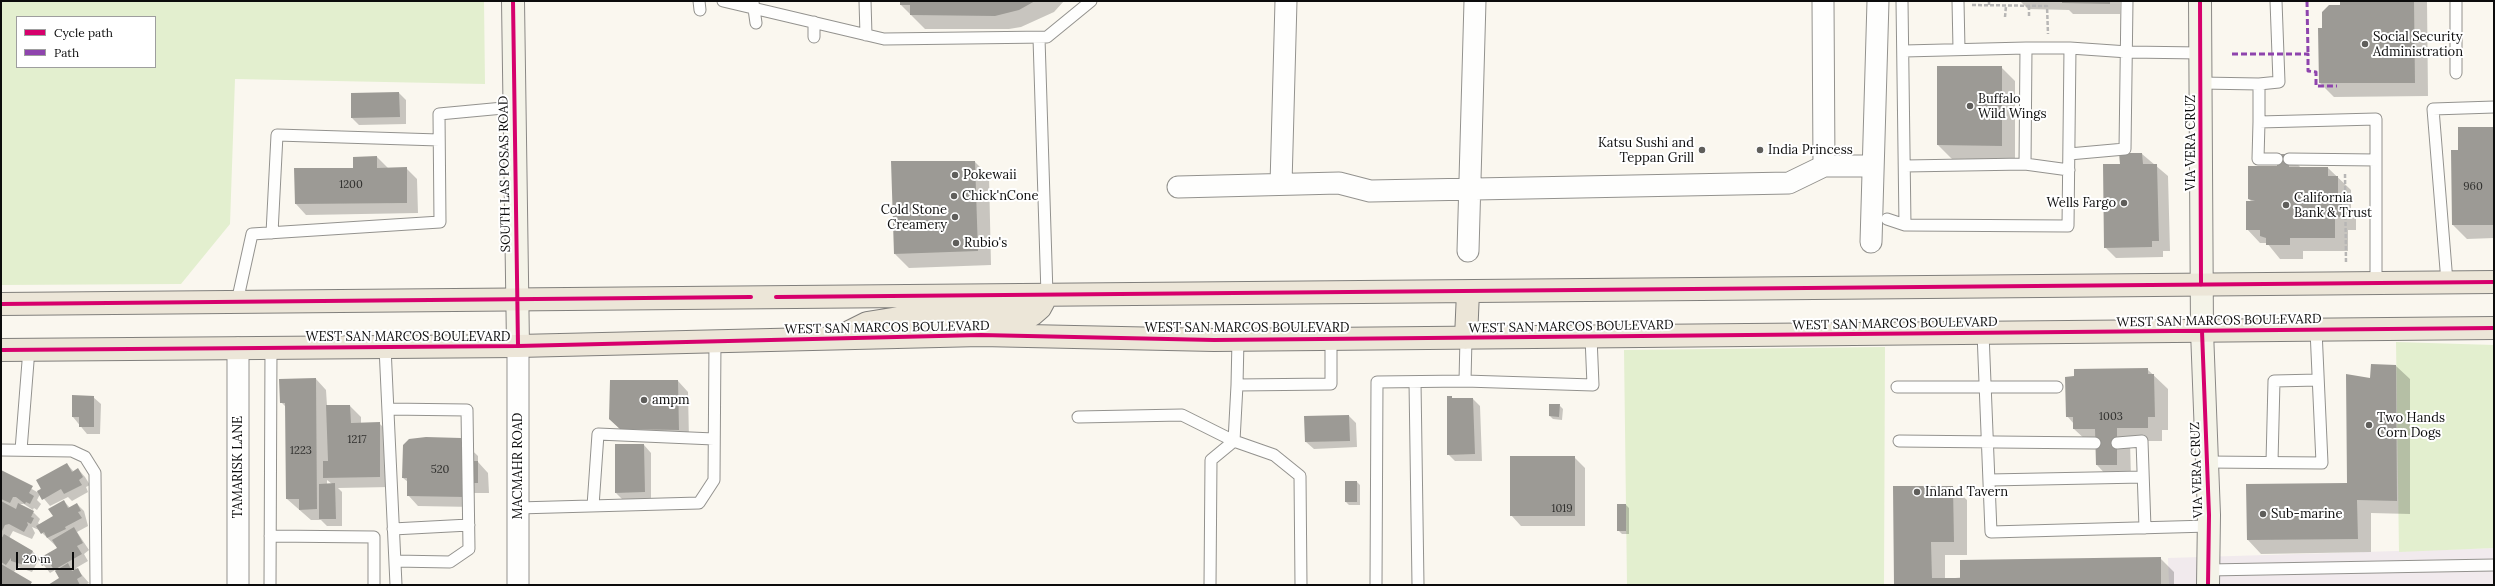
<!DOCTYPE html>
<style>
body{margin:0}
#map{position:relative;width:2495px;height:586px;overflow:hidden;background:#faf7ef;font-family:Lora,serif}
canvas{display:block}
.frame{position:absolute;inset:0;border:2px solid #0c0c0c;pointer-events:none}
.legend{position:absolute;left:16px;top:16px;width:140px;height:52px;box-sizing:border-box;background:#fff;border:1px solid #9e9e9e;margin:0;padding:5px 7px;list-style:none;font-size:12px;color:#0c0c0c}
.legend li{display:flex;align-items:center;gap:8px;height:20px}
.legend b{width:20px;border:1px solid #9e9e9e}
.scale{position:absolute;left:16px;top:552px;width:58px;height:18px;box-sizing:border-box;border:2px solid #0c0c0c;border-top:0;padding-left:5px;font-size:12px;line-height:14px;white-space:nowrap;color:#0c0c0c;-webkit-text-stroke:3px #fff;paint-order:stroke}
</style>
<div id="map">
<canvas width="2495" height="586"></canvas>
<div class="frame"></div>
<ul class="legend">
<li><b style="height:5px;background:#d6006c"></b>Cycle path</li>
<li><b style="height:5px;background:#8e44ad"></b>Path</li>
</ul>
<div class="scale">20 m</div>
</div>
<script>
const g = document.querySelector('canvas').getContext('2d');
g.lineJoin = 'round';
function paint(path, color) { g.fillStyle = color; g.fill(path, 'evenodd'); }
const poly = rows => new Path2D(rows.map(r => 'M' + r).join(''));
function trace(path, color, width, dash) { g.strokeStyle = color; g.lineWidth = width; g.lineCap = dash ? 'butt' : 'round'; g.setLineDash(dash || []); g.stroke(path); }
function drawText(font, color, halo, rows, align = 'center') {
  g.font = font + ' Lora,serif'; g.lineWidth = 4; g.setLineDash([]); g.textBaseline = 'middle'; g.strokeStyle = halo; g.fillStyle = color; for (const [text, x, y, turn = 0] of rows) {
    g.save(); g.translate(x, y); g.rotate((+turn || 0) * Math.PI / 180); g.textAlign = isNaN(turn) ? turn : align; if (halo) g.strokeText(text, 0, 0); g.fillText(text, 0, 0); g.restore();
  }
}
paint(poly([
 [2494,548,2494,585,2169,585,2168,558]
]), '#f1eaed');
paint(poly([
 [1,1,484,1,485,84,235,79,230,224,181,284,1,285],
 [17,17,155,17,155,67,17,67],
 [2396,342,2494,345,2494,548,2399,552],
 [1885,347,1884,585,1627,585,1624,350]
]), '#e3efcf');
paint(poly([
 [901,1,1064,1,1054,12,1021,27,1009,29,925,29,901,5],
 [2020,1,2120,1,2120,14,2073,14,2069,10,2028,9],
 [2341,1,2427,1,2428,96,2334,97,2320,83,2323,29,2341,6],
 [1938,67,2001,67,2015,81,2015,159,1952,159,1938,145],
 [399,93,406,100,406,124,359,125,352,118],
 [2494,128,2494,238,2467,239,2453,225,2459,151],
 [2142,154,2168,176,2170,251,2163,251,2163,257,2116,258,2105,247],
 [2289,155,2301,168,2328,168,2351,190,2351,211,2356,215,2356,230,2348,230,2348,251,2303,251,2303,259,2280,259,2267,243,2260,243,2247,229,2252,202,2249,199],
 [377,157,388,168,406,168,417,179,418,213,306,215,296,204],
 [975,162,989,176,991,265,909,268,895,254],
 [2396,366,2410,379,2410,514,2371,513,2371,552,2261,554,2248,540,2348,484,2371,379],
 [2147,369,2168,389,2168,430,2162,430,2162,441,2130,441,2131,478,2110,479,2097,465,2096,442,2088,442,2074,429,2074,424,2067,416],
 [316,379,326,390,327,406,350,406,361,417,361,424,379,423,390,434,390,487,338,488,342,492,342,526,327,526,321,520,311,520,287,499,286,407,281,402],
 [327,480,332,484,327,485],
 [678,381,688,392,689,440,621,430,610,419],
 [93,397,101,404,100,434,87,434,73,417],
 [1451,397,1453,399,1473,399,1480,406,1482,461,1455,461,1448,454],
 [1559,405,1563,409,1562,420,1553,419,1550,416],
 [1349,416,1356,423,1357,447,1314,449,1306,442],
 [460,439,478,456,478,462,488,473,489,493,474,493,474,507,418,506,408,495,408,482,403,478],
 [644,445,651,453,651,499,623,500,616,493],
 [1574,457,1585,468,1585,526,1521,526,1511,515],
 [67,464,74,472,78,469,85,477,90,485,86,487,88,492,72,501,68,497,50,506,40,494,37,500,41,504,37,510,34,508,32,511,40,519,38,523,40,525,54,517,64,501,70,508,77,504,84,511,88,526,77,532,89,550,84,554,88,561,76,568,89,583,85,585,50,585,60,579,55,570,50,573,39,559,32,572,18,567,13,573,33,585,1,585,1,541,3,537,1,536,1,471,37,492],
 [19,504,24,504,33,510,32,511],
 [32,527,39,530,58,548,40,559,32,551,9,538,13,531,32,539,35,533],
 [1357,482,1360,485,1360,505,1349,505,1346,502],
 [1953,487,1967,500,1967,555,1945,555,1945,579,2160,558,2174,572,2174,585,1895,585],
 [1626,505,1629,508,1629,534,1622,534,1618,530]
]), '#0003');
paint(poly([
 [900,1,1035,1,1019,10,995,16,910,15,910,5,900,5],
 [2062,1,2110,1,2110,4,2062,3],
 [2340,1,2414,1,2415,83,2319,83,2318,28,2322,28,2322,12,2329,5,2340,5],
 [1937,66,2002,66,2002,146,1937,145],
 [399,92,400,117,351,118,351,93],
 [2458,127,2494,127,2494,225,2452,225,2451,150,2458,150],
 [2119,153,2142,153,2143,164,2157,164,2159,241,2152,241,2152,247,2104,248,2103,164,2120,164],
 [2277,154,2289,154,2289,167,2328,167,2328,176,2338,176,2338,197,2342,200,2342,217,2335,217,2335,238,2290,238,2290,245,2266,245,2266,238,2260,236,2260,230,2246,230,2246,201,2255,201,2248,199,2248,166,2277,166],
 [377,156,377,168,407,167,407,203,295,204,294,168,353,168,353,157],
 [891,161,975,161,978,251,894,254],
 [2371,364,2396,365,2397,501,2357,500,2358,539,2247,540,2246,484,2347,483,2346,374,2370,378],
 [2148,368,2148,374,2154,374,2155,417,2148,417,2148,428,2117,428,2117,465,2096,465,2095,429,2073,429,2073,417,2066,417,2065,377,2074,376,2074,369],
 [316,378,317,509,299,510,299,499,286,499,285,403,280,403,279,379],
 [610,380,678,380,679,430,620,429,609,419],
 [72,395,94,396,94,427,79,427,79,417,72,417],
 [1447,396,1452,396,1452,398,1473,398,1475,454,1447,455],
 [1549,404,1560,404,1559,417,1549,416],
 [326,405,350,405,351,423,380,422,380,477,323,478,323,461,328,461],
 [1349,415,1350,441,1305,442,1304,416],
 [426,437,461,438,468,444,468,461,478,461,478,483,464,483,464,497,407,496,407,478,402,478,403,445,409,439],
 [615,444,644,444,645,492,615,493],
 [1510,456,1575,456,1575,516,1510,516],
 [67,463,72,472,78,468,83,477,79,480,82,485,64,494,61,489,42,500,37,491,41,489,36,480],
 [1,470,33,486,29,493,34,496,30,504,26,502,25,504,16,497,13,497,10,503,1,499],
 [1345,481,1357,481,1357,502,1345,502],
 [335,483,336,519,319,519,319,484],
 [1893,486,1953,486,1954,542,1931,542,1932,578,1960,578,1960,560,2161,557,2161,585,1894,585],
 [64,500,68,508,77,503,81,511,78,512,82,518,65,527,66,529,47,538,44,532,41,534,36,526,53,516,48,509],
 [1,501,16,509,18,503,34,511,31,517,34,518,31,524,27,522,28,525,24,532,9,524,5,525,1,533],
 [1617,504,1626,504,1626,531,1617,531],
 [74,527,83,543,77,546,82,554,54,570,49,562,42,566,38,559,57,548,52,540],
 [4,534,33,551,24,565,11,561,11,558,6,565,1,562,1,539],
 [68,563,72,571,78,568,82,576,77,579,80,585,48,585,59,578,55,571],
 [1,564,32,582,30,585,1,585]
]), '#9c9a95');
const lane = poly([
 [699,1,700,10],
 [723,1,884,39,1047,37,1091,1],
 [865,1,866,35],
 [1958,1,1959,49],
 [2456,1,2456,73],
 [753,2,756,23],
 [814,22,814,37],
 [1039,38,1047,295],
 [1904,51,2026,48],
 [2201,83,2259,84,2259,122,2376,119,2376,283],
 [2259,84,2279,82,2276,1],
 [2259,122,2258,159,2277,159],
 [2069,154,2125,149,2127,1],
 [2289,159,2376,160],
 [2025,164,2026,48,2070,48],
 [1905,166,2025,164,2069,170],
 [1887,219,1905,225,1902,1],
 [1905,225,2068,226,2070,48,2128,52,2201,53],
 [272,233,277,135,439,140],
 [2447,282,2433,109,2494,107],
 [237,302,252,234,440,222,439,114,514,107],
 [1983,333,1991,532,2209,526],
 [1238,340,1237,385,1331,384,1331,339],
 [385,347,396,585],
 [1465,381,1466,338],
 [1415,382,1418,585],
 [1897,387,2057,387],
 [388,409,467,410,469,549,450,562,395,561],
 [1078,417,1182,415,1234,441,1274,455,1300,476,1301,585],
 [1899,441,2095,443],
 [2117,443,2142,441,2145,528],
 [1,450,72,451,85,457,95,473,96,585],
 [21,450,29,349],
 [2207,462,2322,463,2316,330],
 [2272,462,2274,381,2318,380],
 [1989,480,2143,477],
 [593,506,598,434,714,439],
 [518,508,699,503,714,480,715,341],
 [393,529,469,525],
 [270,536,374,537,374,585],
 [2208,570,2494,565],
 [270,585,271,348],
 [1210,585,1211,460,1234,441,1237,385],
 [1376,585,1377,382,1465,381,1593,385,1591,337]
]);
const street = poly([
 [1823,1,1824,166],
 [1281,184,1286,1],
 [1178,187,1339,183,1370,191,1789,183,1824,166,1873,166],
 [1871,242,1878,1],
 [1468,251,1475,1],
 [238,348,238,585],
 [518,585,518,346]
]);
const secondary = poly([
 [513,1,518,346],
 [2200,1,2202,331,2209,515,2208,585]
]);
const primary = poly([
 [1,304,2494,282],
 [847,333,867,323,905,317,1007,317,1032,315,1040,308,1047,295],
 [1466,338,1468,292],
 [1,350,518,346,981,335,1214,340,2494,328]
]);
trace(lane, '#93928e', 13);
trace(street, '#93928e', 23);
trace(secondary, '#8a8885', 24);
trace(primary, '#807f7c', 24);
trace(poly([
 [1989,1,1989,5],
 [1972,5,2047,6,2048,34],
 [2029,16,2029,6],
 [2005,17,2006,6],
 [2345,174,2346,264]
]), '#b7b6b5', 2.5, [4, 2]);
trace(lane, '#fefefd', 11);
trace(street, '#fefefd', 21);
trace(secondary, '#f4f3e8', 22);
trace(primary, '#ece6d8', 22);
trace(poly([
 [2307,1,2308,54],
 [2232,54,2308,54,2308,71,2316,72,2316,86,2337,86]
]), '#8e44ad', 3, [6, 3]);
trace(poly([
 [513,1,518,346],
 [2200,1,2201,285],
 [776,297,2494,282],
 [1,304,751,297],
 [2202,331,2209,515,2208,585],
 [1,350,518,346,981,335,1214,340,2494,328]
]), '#d6006c', 4);
for (const [x, y, r, color] of [
 [2365,44,4,"#5f5e5b"],
 [1970,106,4,"#5f5e5b"],
 [1702,150,4,"#5f5e5b"],
 [1760,150,4,"#5f5e5b"],
 [955,175,4,"#5f5e5b"],
 [954,196,4,"#5f5e5b"],
 [2124,203,4,"#5f5e5b"],
 [2286,205,4,"#5f5e5b"],
 [955,217,4,"#5f5e5b"],
 [956,243,4,"#5f5e5b"],
 [644,400,4,"#5f5e5b"],
 [2369,425,4,"#5f5e5b"],
 [1917,492,4,"#5f5e5b"],
 [2263,514,4,"#5f5e5b"]
]) { const dot = new Path2D(); dot.arc(x, y, r, 0, 2 * Math.PI); g.fillStyle = color; g.fill(dot); trace(dot, '#fff', 1.5); }
drawText('11px', '#30302e', null, [
 ["1200",351,185],
 ["960",2473,187],
 ["1003",2111,417],
 ["1217",357,440],
 ["1223",301,451],
 ["520",440,470],
 ["1019",1562,509]
]);
drawText('13px', '#0c0c0c', '#fff', [
 ["Social Security",2373,37],
 ["Administration",2373,52],
 ["Buffalo",1978,99],
 ["Wild Wings",1978,114],
 ["Katsu Sushi and",1694,143,"right"],
 ["Teppan Grill",1694,158,"right"],
 ["India Princess",1768,150],
 ["Pokewaii",963,175],
 ["Chick'nCone",962,196],
 ["California",2294,198],
 ["Bank & Trust",2294,213],
 ["Wells Fargo",2116,203,"right"],
 ["Cold Stone",947,210,"right"],
 ["Creamery",947,225,"right"],
 ["Rubio's",964,243],
 ["ampm",652,400],
 ["Two Hands",2377,418],
 ["Corn Dogs",2377,433],
 ["Inland Tavern",1925,492],
 ["Sub-marine",2271,514]
], 'left');
drawText('13px', '#0c0c0c', '#fff', [
 ["VIA VERA CRUZ",2191,143,-90],
 ["SOUTH LAS POSAS ROAD",505,174,-91],
 ["WEST SAN MARCOS BOULEVARD",2219,321,-1],
 ["WEST SAN MARCOS BOULEVARD",1895,324,-1],
 ["WEST SAN MARCOS BOULEVARD",1571,327,-1],
 ["WEST SAN MARCOS BOULEVARD",887,328,-1],
 ["WEST SAN MARCOS BOULEVARD",1247,328],
 ["WEST SAN MARCOS BOULEVARD",408,337],
 ["MACMAHR ROAD",518,466,-90],
 ["TAMARISK LANE",238,467,-90],
 ["VIA VERA CRUZ",2197,470,-92]
]);
</script>
